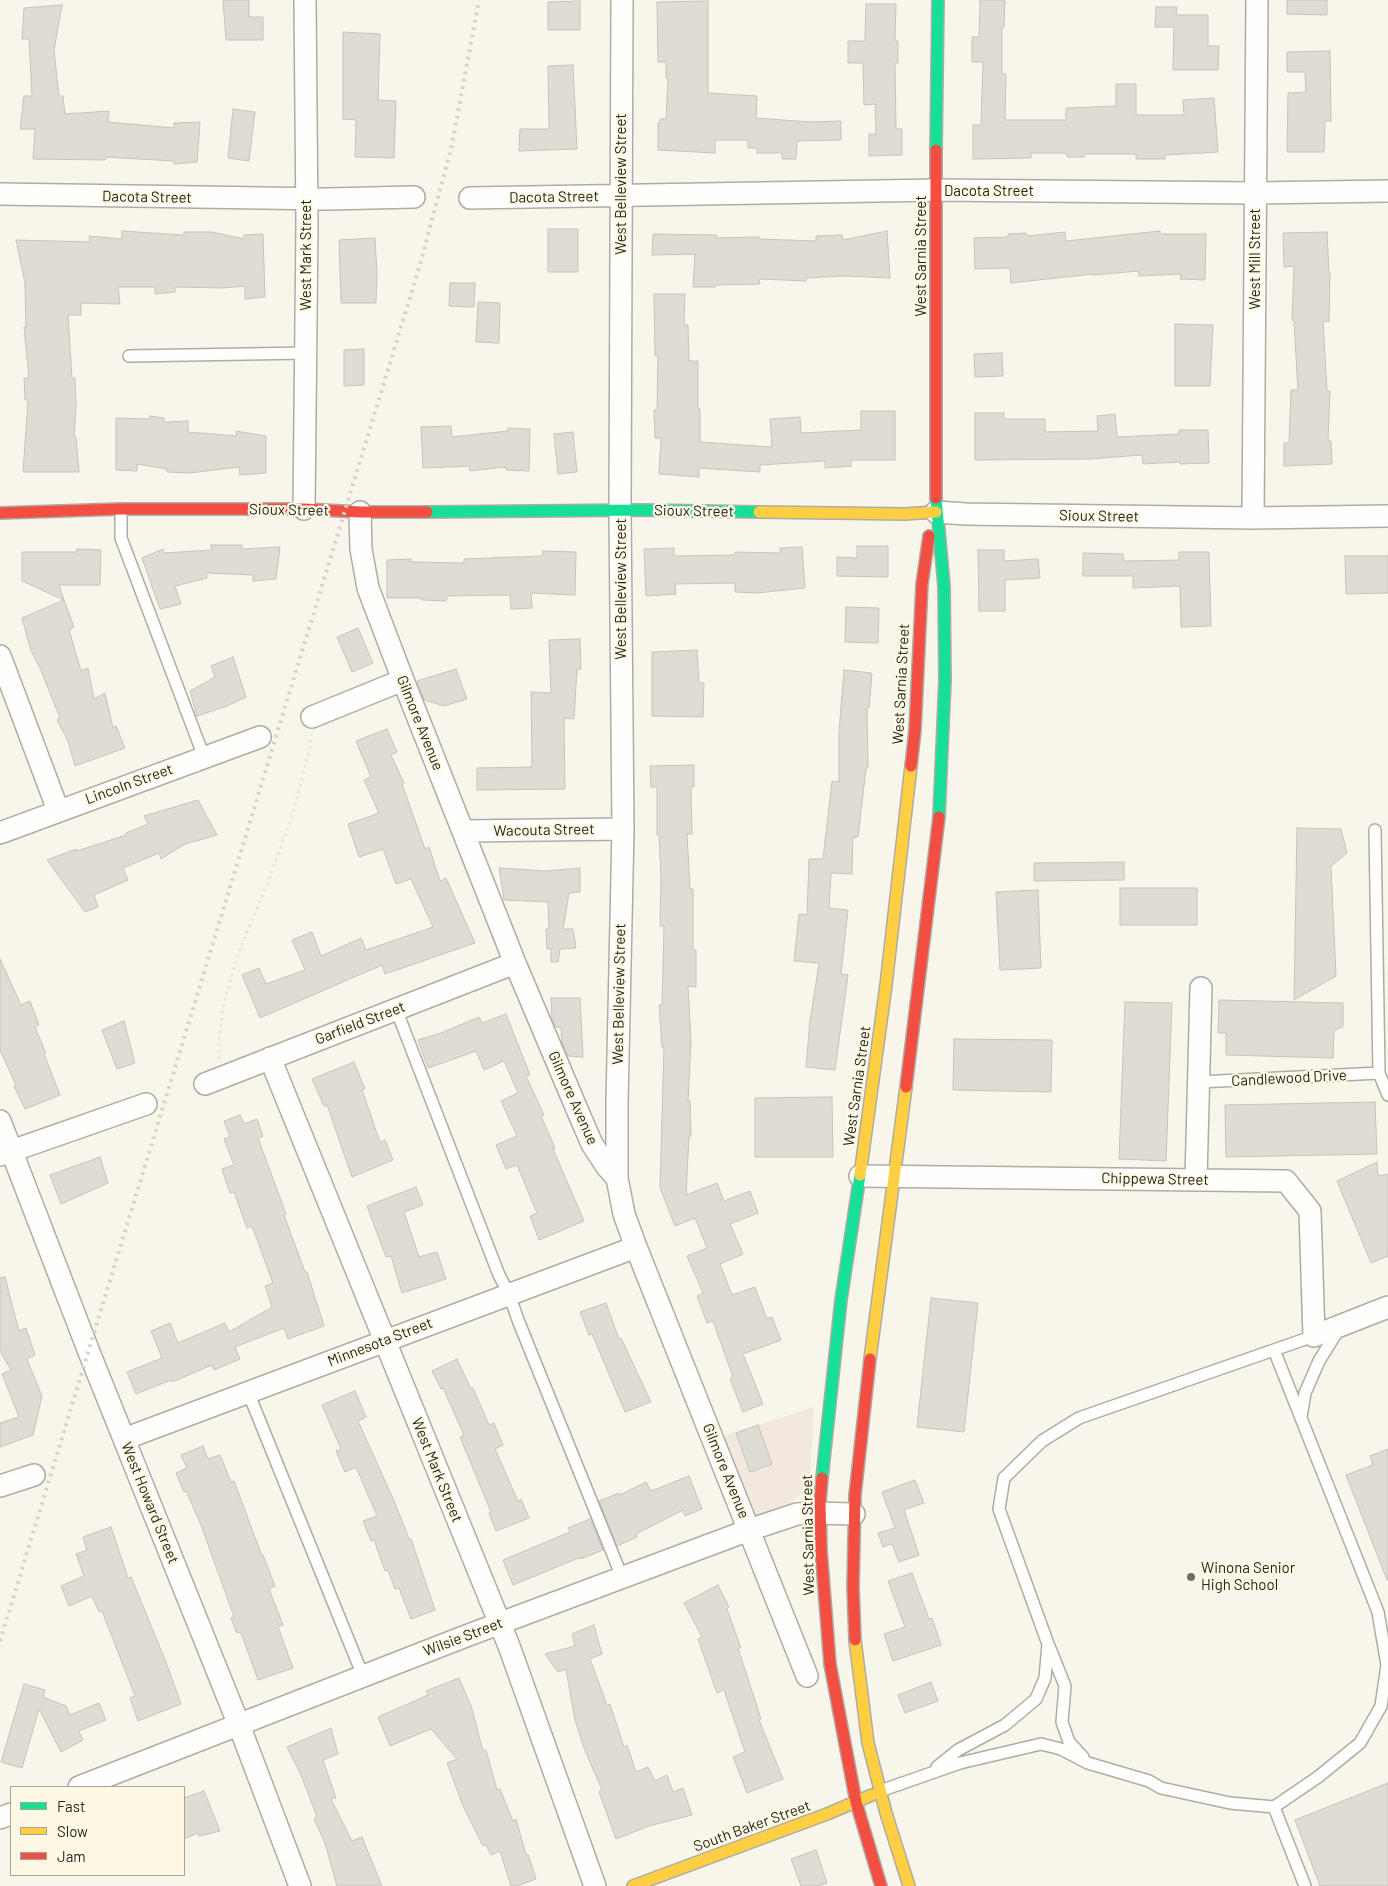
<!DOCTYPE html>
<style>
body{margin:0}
#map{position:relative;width:1388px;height:1886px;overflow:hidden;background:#f8f6eb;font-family:Barlow,sans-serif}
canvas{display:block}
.legend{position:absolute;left:10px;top:1786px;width:175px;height:90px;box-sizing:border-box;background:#fef9e5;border:1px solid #a8a495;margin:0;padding:6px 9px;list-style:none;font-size:15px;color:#26251d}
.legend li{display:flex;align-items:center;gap:10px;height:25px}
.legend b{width:25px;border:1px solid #a8a495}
</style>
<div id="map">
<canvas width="1388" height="1886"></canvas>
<ul class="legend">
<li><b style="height:6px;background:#16e098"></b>Fast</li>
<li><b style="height:6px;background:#ffcf43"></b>Slow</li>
<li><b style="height:6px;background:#f24e42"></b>Jam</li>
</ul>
</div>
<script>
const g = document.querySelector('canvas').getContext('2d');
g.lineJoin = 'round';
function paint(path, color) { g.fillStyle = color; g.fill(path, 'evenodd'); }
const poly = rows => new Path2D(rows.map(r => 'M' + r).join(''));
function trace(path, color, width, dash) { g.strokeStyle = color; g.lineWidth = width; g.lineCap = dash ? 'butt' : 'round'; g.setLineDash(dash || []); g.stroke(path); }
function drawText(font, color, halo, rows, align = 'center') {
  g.font = font + ' Barlow,sans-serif'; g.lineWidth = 4.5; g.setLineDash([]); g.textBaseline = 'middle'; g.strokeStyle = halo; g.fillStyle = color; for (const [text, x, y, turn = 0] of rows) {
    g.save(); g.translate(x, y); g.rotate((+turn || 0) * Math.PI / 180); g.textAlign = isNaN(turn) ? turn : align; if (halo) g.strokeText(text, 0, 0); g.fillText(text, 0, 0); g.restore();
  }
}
paint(poly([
 [814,1407,810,1485,792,1502,752,1517,720,1437]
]), '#f2e8dd');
const building = poly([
 [223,0,249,0,249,17,263,17,263,40,226,40,223,0],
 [980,0,1005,0,1004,27,1002,27,1002,74,1006,74,1005,120,1066,120,1066,108,1116,106,1116,84,1136,84,1136,115,1184,115,1183,100,1214,98,1218,152,1165,155,1165,159,1136,159,1136,154,1084,154,1084,157,1067,157,1067,154,1064,153,1031,153,1031,158,973,159,973,125,981,125,983,62,972,62,972,37,979,37,980,0],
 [1287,0,1327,0,1327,15,1287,14,1287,0],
 [580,1,580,30,548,30,548,2,580,1],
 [708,1,708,93,757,96,756,118,810,122,841,121,841,140,797,141,796,159,782,159,782,153,757,153,757,148,748,148,748,140,715,140,715,153,658,150,658,123,660,123,660,119,666,119,668,78,666,78,666,62,658,62,657,2,708,1],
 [866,4,896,4,895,41,898,41,898,63,895,63,896,129,902,129,902,155,869,156,869,134,876,134,875,104,864,105,863,63,848,63,848,41,865,41,866,4],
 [62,5,54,50,59,96,63,96,65,114,109,111,108,122,174,128,174,123,200,122,197,162,174,164,174,161,105,157,105,160,33,159,35,129,20,129,24,96,32,96,29,39,22,39,24,8,62,5],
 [1156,7,1177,7,1176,15,1208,15,1208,46,1219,46,1218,70,1173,70,1174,27,1155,27,1156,7],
 [343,32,380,34,378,100,396,101,394,158,355,157,356,120,343,119,343,32],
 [1330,51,1331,121,1325,121,1324,152,1287,152,1288,93,1306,92,1305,72,1287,72,1287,52,1330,51],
 [573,65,577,149,519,151,520,129,549,129,548,66,573,65],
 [233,109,255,112,249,161,228,158,233,109],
 [548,229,578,229,578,272,548,272,548,229],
 [122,231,184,235,184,232,212,232,244,239,244,235,263,234,265,297,245,299,245,286,222,288,175,287,175,292,155,294,155,287,118,287,120,304,81,303,81,315,68,315,72,378,75,378,76,407,74,437,76,437,79,472,23,472,28,400,25,400,24,378,29,378,24,327,26,327,25,283,16,240,90,242,89,236,122,239,122,231],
 [887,231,890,278,844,276,806,278,806,281,759,279,760,284,715,285,715,287,693,287,695,254,652,255,653,234,717,235,717,238,759,237,759,239,816,241,816,236,842,235,843,240,887,231],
 [1160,231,1160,234,1206,234,1205,280,1180,279,1181,274,1139,276,1139,271,1093,275,1093,274,1011,283,1010,268,975,269,974,238,1008,237,1008,234,1026,233,1027,236,1065,232,1066,241,1160,231],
 [1327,232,1329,272,1330,272,1329,322,1323,321,1327,391,1330,391,1328,441,1331,441,1332,464,1284,466,1284,443,1289,443,1291,390,1298,390,1294,321,1292,320,1294,266,1284,267,1283,233,1327,232],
 [375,238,377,273,376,303,341,303,339,240,375,238],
 [450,283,475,283,474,307,449,306,450,283],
 [654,294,685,294,684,325,688,325,689,361,698,361,698,409,700,409,700,442,772,447,770,419,800,417,801,433,861,430,861,411,895,411,895,460,851,460,851,466,825,468,825,461,760,465,760,472,699,468,699,477,659,474,661,438,655,438,654,410,657,410,658,355,655,356,654,294],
 [478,302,500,303,499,343,476,342,478,302],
 [1175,324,1213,325,1210,386,1175,386,1175,324],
 [364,349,364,385,344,386,344,350,364,349],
 [1002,353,1003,376,975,377,974,354,1002,353],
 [975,413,1004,413,1004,419,1045,419,1045,432,1098,431,1097,416,1115,414,1117,437,1179,434,1179,430,1208,430,1209,463,1180,464,1180,462,1143,464,1142,455,1089,459,975,460,975,413],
 [150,416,164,418,164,422,188,421,188,432,237,436,236,431,266,436,266,473,240,475,239,467,190,473,167,472,167,469,137,464,137,471,116,470,116,418,150,419,150,416],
 [451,426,452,437,508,431,508,428,530,429,529,471,506,470,506,467,470,471,469,466,423,468,421,427,451,426],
 [573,432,577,472,558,474,554,434,573,432],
 [211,545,242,545,242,549,280,547,276,579,253,581,253,575,206,573,207,578,175,586,181,604,160,609,142,558,163,549,164,553,212,550,211,545],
 [857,546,888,546,888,577,837,576,837,557,857,558,857,546],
 [802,547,805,588,757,593,735,592,735,583,675,584,676,594,646,596,644,549,674,548,674,556,735,555,735,552,780,553,780,548,802,547],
 [77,549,101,550,100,585,59,585,64,600,22,581,22,552,77,552,77,549],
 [978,550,1004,550,1004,561,1038,559,1040,578,1005,580,1005,611,979,611,978,550],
 [543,551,576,552,575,595,531,593,532,608,511,609,510,595,447,596,446,601,422,600,422,598,387,598,387,560,411,559,411,562,464,563,464,559,542,556,543,551],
 [1179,552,1209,552,1211,626,1181,627,1180,586,1133,588,1133,576,1083,576,1083,553,1123,554,1124,561,1179,560,1179,552],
 [1345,556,1388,556,1388,593,1346,594,1345,556],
 [64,600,74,627,69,630,81,671,88,668,94,699,105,693,113,728,116,726,125,748,75,766,68,741,57,720,60,718,40,668,31,651,22,618,64,600],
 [846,607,879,608,878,643,845,642,846,607],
 [358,628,373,663,352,672,337,637,358,628],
 [580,639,581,669,577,669,574,719,564,718,565,789,477,790,477,768,532,767,531,692,551,693,549,640,580,639],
 [697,650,699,683,704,683,703,717,652,716,652,652,697,650],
 [233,657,246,697,227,706,197,716,190,691,215,677,211,666,233,657],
 [456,669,467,699,444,706,424,700,417,681,456,669],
 [844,670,872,673,869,708,867,708,868,768,866,768,858,837,853,837,852,874,831,873,829,908,848,910,841,974,848,975,835,1070,806,1067,810,1021,819,963,794,961,799,914,807,915,809,859,823,859,832,781,839,782,839,732,844,670],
 [387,729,397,752,391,755,404,783,402,784,425,849,429,847,440,881,446,878,475,943,385,974,382,965,260,1018,242,975,259,968,266,984,305,970,292,940,312,932,321,956,361,938,366,950,433,927,411,879,396,884,383,849,359,857,348,824,379,813,364,780,371,777,356,741,387,729],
 [694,765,694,787,691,787,692,834,687,834,690,889,693,889,693,950,696,950,696,987,688,986,691,1042,688,1101,690,1101,691,1136,689,1136,686,1195,717,1183,724,1201,750,1191,758,1213,730,1224,743,1254,720,1264,732,1295,755,1287,767,1319,772,1317,781,1340,743,1354,763,1404,743,1412,730,1379,733,1377,713,1321,707,1323,697,1296,703,1293,687,1256,707,1248,695,1218,675,1226,660,1188,664,1047,662,1047,659,1005,662,1005,664,926,660,926,661,877,659,835,657,835,657,787,651,787,650,766,694,765],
 [198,800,217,835,185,844,161,859,159,853,123,868,128,880,94,895,98,907,85,912,47,860,76,849,77,851,126,835,126,833,148,824,144,816,198,800],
 [1297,828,1341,829,1347,853,1331,866,1336,976,1294,1000,1297,828],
 [1124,862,1124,880,1034,881,1034,863,1124,862],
 [499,868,545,871,580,868,580,892,569,893,563,929,573,929,576,948,560,949,558,962,551,962,551,949,547,949,546,929,549,929,548,902,504,900,499,868],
 [1120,888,1197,888,1197,925,1120,925,1120,888],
 [1038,890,1041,968,1000,970,996,892,1038,890],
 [0,959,21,1005,30,1001,39,1025,35,1027,46,1053,44,1054,60,1095,25,1109,14,1086,16,1085,0,1050,0,959],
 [551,998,580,998,583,1057,568,1056,562,1042,561,1028,556,1027,552,1018,551,998],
 [1219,1000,1343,1003,1343,1027,1334,1030,1333,1058,1226,1055,1226,1033,1218,1033,1219,1000],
 [1125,1002,1172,1003,1166,1161,1119,1159,1125,1002],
 [506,1014,530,1075,526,1076,544,1115,541,1116,555,1148,553,1149,584,1221,539,1240,530,1216,537,1213,517,1165,506,1169,496,1145,517,1136,501,1101,518,1093,504,1061,484,1070,476,1051,428,1068,418,1040,441,1033,479,1017,482,1023,506,1014],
 [124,1021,135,1063,117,1069,102,1030,124,1021],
 [954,1039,1052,1040,1051,1092,953,1090,954,1039],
 [354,1062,365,1089,362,1090,380,1142,385,1140,393,1160,352,1177,327,1105,324,1106,312,1079,354,1062],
 [832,1097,833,1157,755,1157,755,1098,832,1097],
 [1375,1102,1377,1154,1226,1157,1225,1105,1375,1102],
 [240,1115,244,1124,257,1119,263,1136,258,1138,286,1214,284,1215,305,1272,307,1272,324,1326,288,1339,284,1328,235,1347,240,1359,214,1370,212,1365,172,1382,171,1380,136,1394,127,1372,162,1358,151,1331,170,1323,178,1343,225,1323,229,1332,272,1307,265,1286,273,1283,252,1226,247,1228,234,1192,230,1193,222,1169,234,1165,224,1139,230,1137,224,1121,240,1115],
 [100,1157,108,1183,61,1204,50,1175,100,1157],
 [1377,1162,1378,1176,1388,1174,1388,1256,1371,1263,1337,1181,1377,1162],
 [416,1187,423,1205,404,1212,419,1257,437,1252,446,1279,402,1293,391,1256,386,1257,367,1206,416,1187],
 [5,1277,19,1331,26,1328,35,1355,27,1359,42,1396,33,1435,0,1447,0,1423,19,1417,2,1374,11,1370,0,1351,0,1278,5,1277],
 [931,1298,978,1303,964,1432,917,1427,931,1298],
 [606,1303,619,1339,621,1338,651,1402,625,1412,592,1334,589,1335,580,1312,606,1303],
 [457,1359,471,1389,473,1388,489,1425,494,1423,503,1445,495,1449,518,1501,521,1499,529,1518,496,1531,489,1513,491,1512,460,1437,464,1435,443,1388,441,1389,432,1371,457,1359],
 [355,1391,366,1417,358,1421,395,1503,409,1539,411,1539,435,1610,411,1619,399,1588,395,1589,388,1570,385,1571,374,1540,371,1541,363,1521,377,1516,356,1467,345,1472,336,1451,341,1449,322,1405,355,1391],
 [758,1425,772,1464,750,1472,736,1433,758,1425],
 [203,1446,208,1459,220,1455,231,1482,234,1481,262,1556,263,1555,275,1586,269,1589,283,1625,278,1627,293,1668,258,1680,241,1633,236,1632,231,1618,234,1617,201,1525,186,1491,184,1492,176,1473,187,1468,181,1455,203,1446],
 [1388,1449,1388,1580,1387,1580,1346,1475,1373,1465,1370,1456,1388,1449],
 [689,1476,702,1509,685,1516,683,1510,636,1534,637,1537,617,1546,599,1501,619,1493,620,1495,646,1482,651,1491,689,1476],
 [915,1480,924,1503,904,1510,919,1555,899,1562,892,1544,883,1547,878,1533,895,1528,882,1492,915,1480],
 [590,1519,603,1550,581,1559,581,1557,513,1585,503,1560,570,1532,568,1528,590,1519],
 [111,1527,128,1578,131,1577,166,1662,181,1704,138,1721,130,1698,135,1696,102,1611,99,1612,92,1596,69,1606,61,1586,84,1576,76,1554,87,1550,83,1537,111,1527],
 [912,1573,929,1619,932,1618,941,1645,893,1661,884,1634,905,1627,888,1581,912,1573],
 [718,1585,729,1607,727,1609,741,1648,738,1648,761,1719,759,1720,783,1779,747,1793,733,1757,745,1752,724,1690,717,1693,698,1639,702,1637,684,1603,718,1585],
 [594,1625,602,1654,590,1659,607,1705,610,1704,624,1747,627,1745,636,1772,648,1767,655,1781,667,1775,673,1792,683,1788,692,1815,649,1826,616,1839,599,1792,602,1790,584,1748,575,1720,566,1669,558,1672,545,1654,575,1646,572,1634,594,1625],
 [459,1678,471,1706,483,1751,486,1750,497,1790,500,1789,513,1821,516,1819,526,1855,528,1854,536,1879,517,1886,511,1886,500,1851,491,1855,486,1845,483,1846,463,1806,447,1763,457,1759,431,1729,390,1746,378,1717,428,1695,426,1691,459,1678],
 [931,1682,938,1701,905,1713,898,1695,931,1682],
 [24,1684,45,1690,43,1697,66,1706,70,1715,99,1703,106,1720,79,1731,83,1740,61,1752,39,1709,22,1768,1,1762,24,1684],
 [331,1728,338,1754,323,1760,336,1798,331,1799,352,1841,362,1837,382,1886,337,1886,325,1843,314,1819,317,1817,301,1775,287,1747,331,1728],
 [1388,1783,1388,1886,1320,1886,1295,1820,1388,1783],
 [204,1791,220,1831,199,1836,198,1833,184,1839,184,1798,204,1791],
 [816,1850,827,1883,817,1886,801,1886,791,1859,816,1850]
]);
paint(building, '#dedcd3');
trace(building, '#c5c3bb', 1);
const lane = poly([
 [129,356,306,353],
 [121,509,121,538,204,757],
 [1375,830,1379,1073,1388,1095],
 [396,1009,499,1275,509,1294,518,1320,622,1577],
 [1199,1082,1379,1073],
 [248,1392,363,1676],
 [1301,1417,1305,1393,1319,1361,1340,1327],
 [1049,1646,1065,1686,1062,1722,1069,1742,1083,1757],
 [937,1767,958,1750,1005,1725,1036,1699,1045,1678,1048,1644,999,1509,1004,1478,1042,1441,1079,1418,1314,1336],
 [880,1791,960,1763,1041,1744,1061,1749,1088,1763,1149,1781,1161,1788,1230,1803,1274,1807,1318,1777,1360,1743,1381,1706,1387,1665,1378,1612,1274,1350],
 [1274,1807,1305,1886]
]);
const street = poly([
 [622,0,620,510,623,829,617,1102,617,1178,624,1214,636,1247,807,1676],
 [0,194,328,199,414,197],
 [470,198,936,190,1255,193,1388,191],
 [304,509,307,225,305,0],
 [360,512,361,549,368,588,403,680,515,963,579,1114,592,1144,607,1167,617,1178],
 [936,512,966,514,1253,518,1388,516],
 [1253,518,1257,0],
 [0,656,58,810],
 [312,717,403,680],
 [464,831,623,829],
 [0,833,260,737],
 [270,1058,509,1646,595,1886],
 [205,1084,515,963],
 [0,1121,89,1352,239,1725,300,1886],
 [0,1155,146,1104],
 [860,1176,1286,1181,1310,1211,1314,1336,1388,1307],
 [1196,1179,1201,988],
 [124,1439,636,1247],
 [0,1486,34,1475],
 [79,1787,466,1636,749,1530,797,1514,812,1513,854,1514],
 [0,1818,11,1814]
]);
const fast = poly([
 [936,150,938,0],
 [936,498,944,586,945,680,939,817],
 [427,512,643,510,759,512],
 [822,1478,841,1300,860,1175]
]);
const slow = poly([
 [759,512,905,514,936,512],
 [860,1175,886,985,911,766],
 [870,1359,906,1087],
 [855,1640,868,1743,886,1813,909,1886],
 [633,1886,827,1814,872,1795]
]);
const jam = poly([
 [936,498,936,150],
 [0,513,121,509,304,509,360,512,427,512],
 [911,766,915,730,922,584,929,536],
 [906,1087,939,817],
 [822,1478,820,1502,821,1550,830,1664,856,1802,881,1886],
 [855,1640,853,1587,855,1495,870,1359]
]);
trace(lane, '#aeaca4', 14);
trace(street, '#aeaca4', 24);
trace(fast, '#aeaca4', 14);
trace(slow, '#aeaca4', 14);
trace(jam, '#aeaca4', 14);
trace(poly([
 [219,1059,219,1036,224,1003,238,954,267,884,292,817,310,747,311,735]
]), '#e4e4e1', 3, [2.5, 4]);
trace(lane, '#fefefc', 11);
trace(street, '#fefefc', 21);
trace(fast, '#16e098', 11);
trace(slow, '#ffcf43', 11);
trace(jam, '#f24e42', 11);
trace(poly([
 [0,1641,419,268,451,149,479,0]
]), '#d2d1cd', 4, [2.5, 5]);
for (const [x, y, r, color] of [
 [1191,1577,5,"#706e65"]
]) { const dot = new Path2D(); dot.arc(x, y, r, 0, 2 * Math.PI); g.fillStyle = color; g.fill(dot); trace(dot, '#fef9e5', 2); }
drawText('15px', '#26251d', '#fef9e5', [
 ["West Belleview Street",621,184,-90],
 ["Dacota Street",989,191],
 ["Dacota Street",147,197,1],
 ["Dacota Street",554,197,-1],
 ["West Mark Street",306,255,-90],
 ["West Sarnia Street",921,256,-90],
 ["West Mill Street",1255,259,-90],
 ["Sioux Street",289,510,1],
 ["Sioux Street",694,511,1],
 ["Sioux Street",1099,516,1],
 ["West Belleview Street",621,589,-90],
 ["West Sarnia Street",901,684,-87],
 ["Gilmore Avenue",420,723,68],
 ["Lincoln Street",129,784,-20],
 ["Wacouta Street",544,830,-1],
 ["West Belleview Street",619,994,-89],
 ["Garfield Street",360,1023,-21],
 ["Candlewood Drive",1289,1078,-3],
 ["West Sarnia Street",857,1086,-82],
 ["Gilmore Avenue",573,1098,66],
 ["Chippewa Street",1155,1179,1],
 ["Minnesota Street",380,1342,-21],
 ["West Mark Street",437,1470,68],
 ["Gilmore Avenue",726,1471,68],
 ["West Howard Street",150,1503,68],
 ["West Sarnia Street",808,1535,-91],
 ["Wilsie Street",463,1637,-21],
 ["South Baker Street",752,1826,-20]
]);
drawText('15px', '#26251d', '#fef9e5', [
 ["Winona Senior",1201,1568],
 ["High School",1201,1585]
], 'left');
</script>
